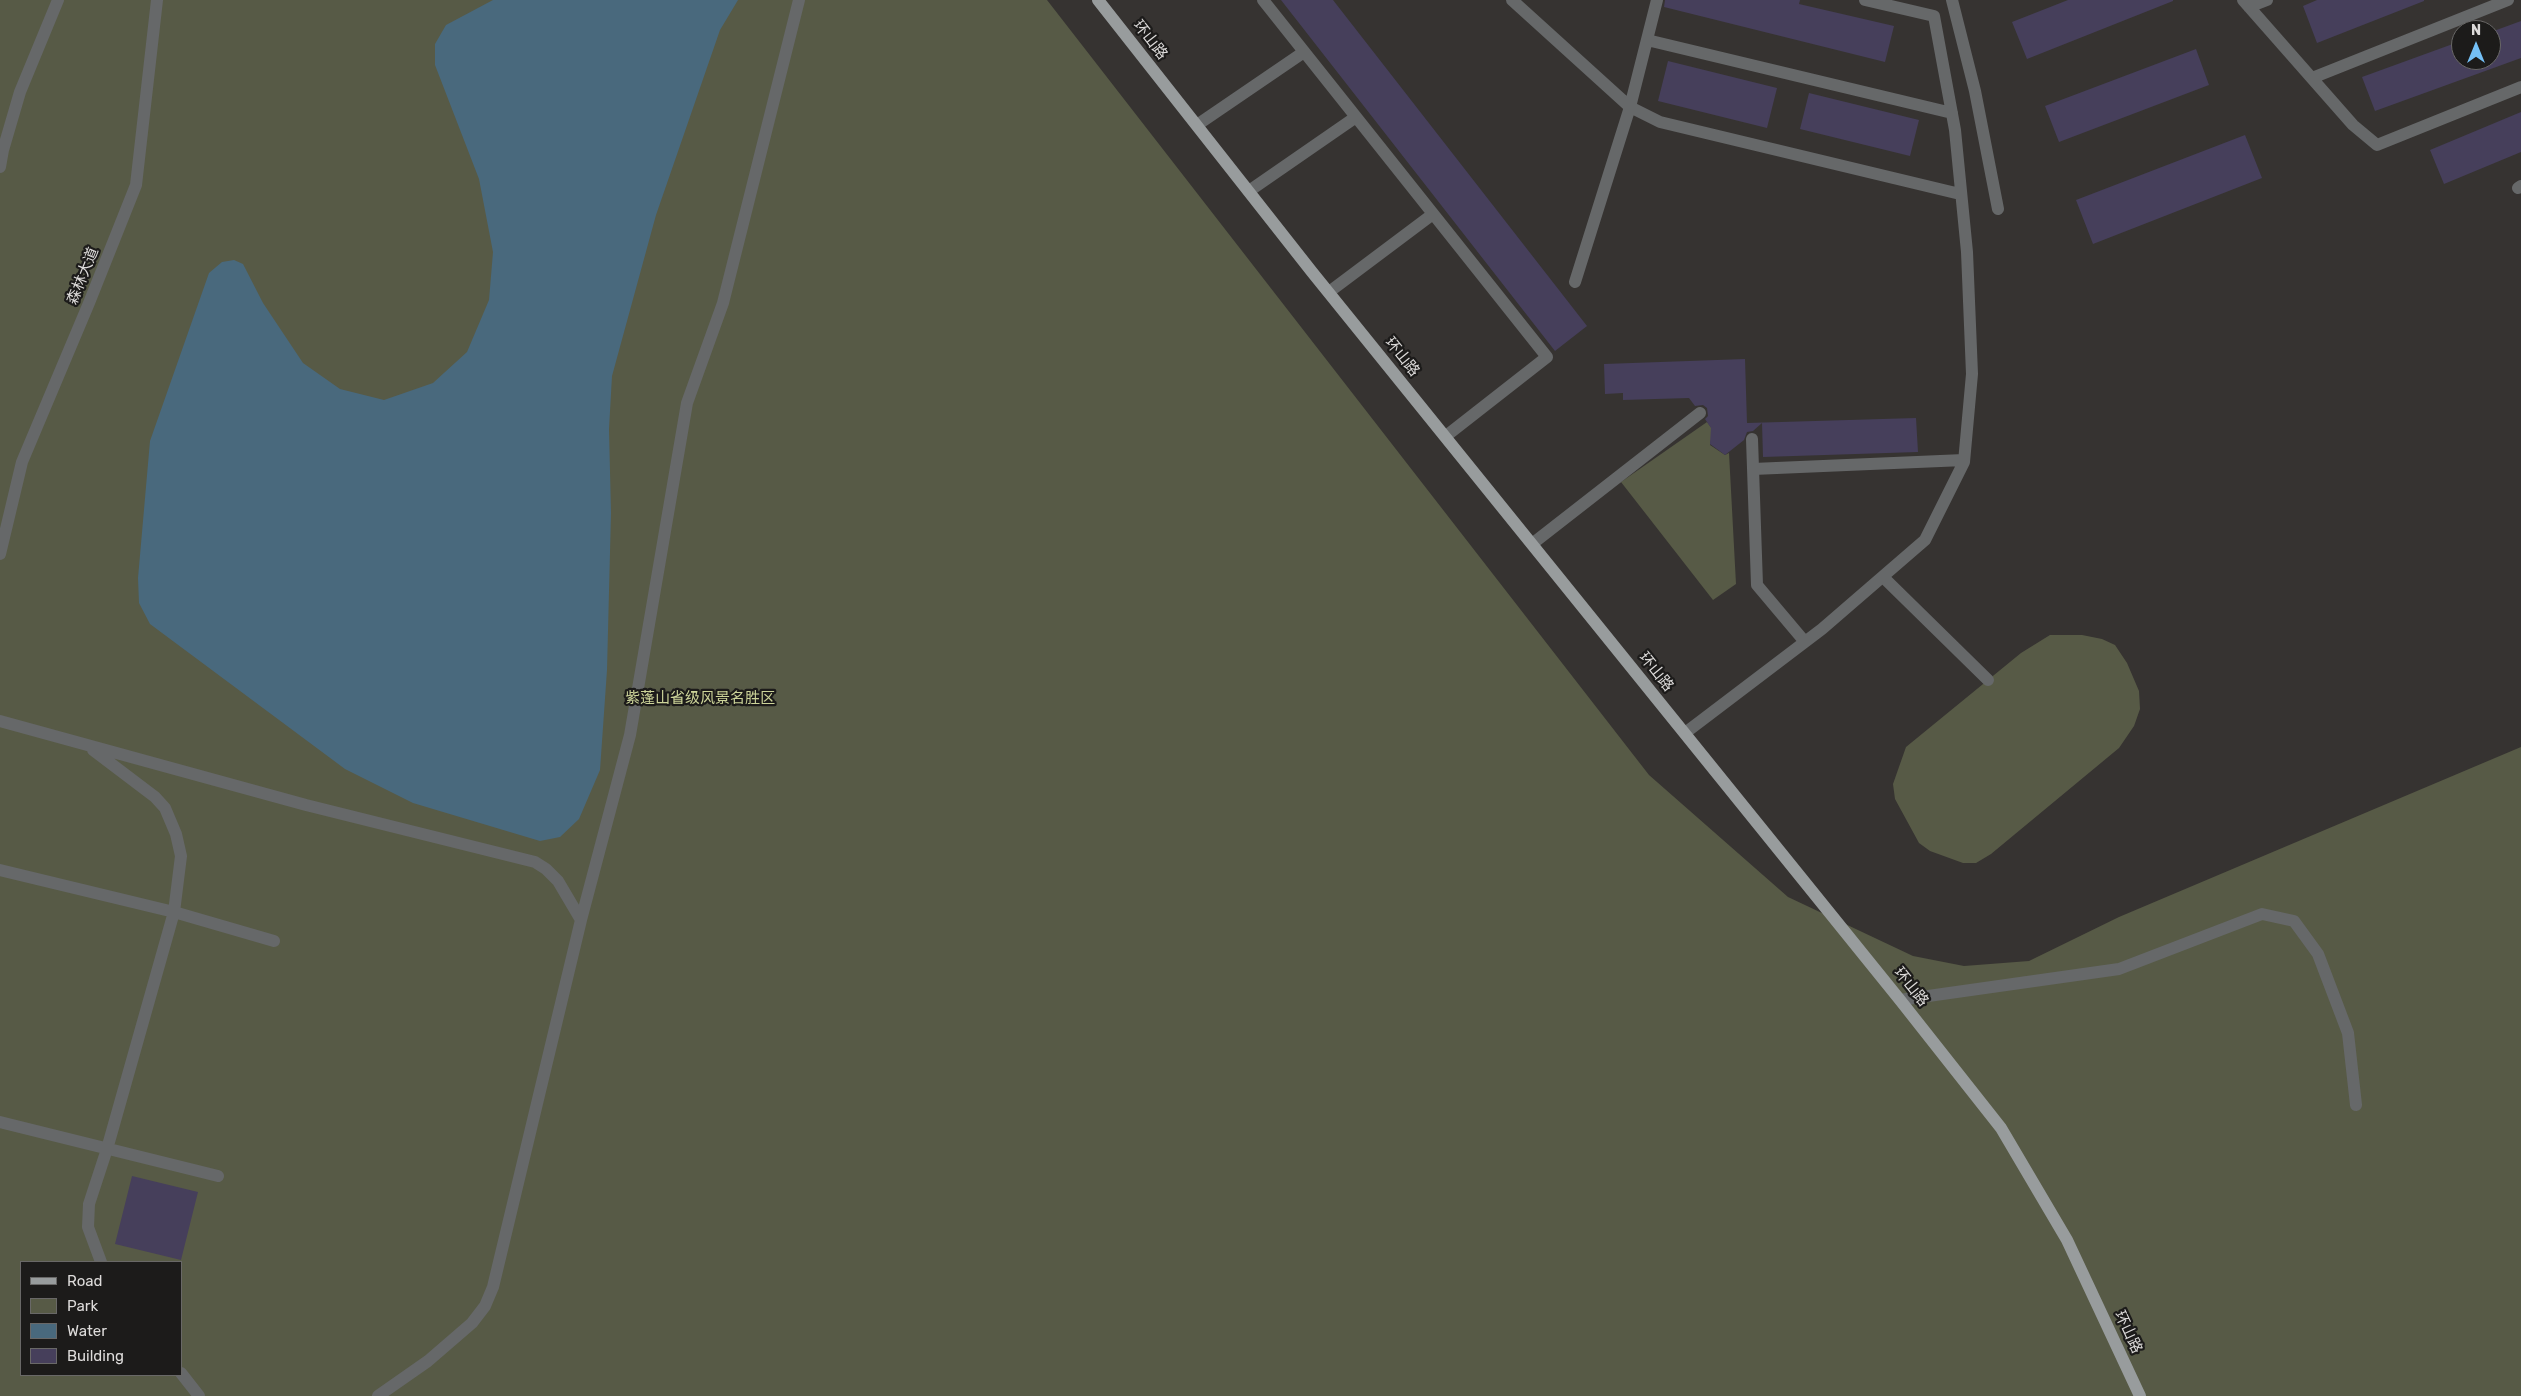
<!DOCTYPE html>
<meta charset="utf-8">
<style>
body{margin:0}
#map{position:relative;width:2521px;height:1396px;overflow:hidden;background:#363331;font-family:Rubik,sans-serif}
canvas{display:block}
.legend{position:absolute;left:20px;top:1261px;width:162px;height:115px;box-sizing:border-box;background:#1c1b1a;border:1px solid #696867;margin:0;padding:6px 9px;list-style:none;font-size:15px;color:#dddbda}
.legend li{display:flex;align-items:center;gap:10px;height:25px}
.legend b{width:25px;border:1px solid #696867}
.north{position:absolute;left:2451px;top:20px;width:50px;height:50px;box-sizing:border-box;background:#1c1b1a;border:1px solid #696867;border-radius:50%;rotate:0deg;font-size:14px;font-weight:700;line-height:20px;text-align:center;color:#dddbda}
.north::after{content:'';display:block;margin:auto;width:18px;height:22px;background:#74c0f6;clip-path:polygon(50% 0,100% 100%,50% 72%,0 100%)}
</style>
<div id="map">
<canvas width="2521" height="1396"></canvas>
<ul class="legend">
<li><b style="height:6px;background:#989c9d"></b>Road</li>
<li><b style="height:14px;background:#575a46"></b>Park</li>
<li><b style="height:14px;background:#49697d"></b>Water</li>
<li><b style="height:14px;background:#463f5b"></b>Building</li>
</ul>
<div class="north">N</div>
</div>
<script>
const g = document.querySelector('canvas').getContext('2d');
g.lineJoin = 'round';
function paint(path, color) { g.fillStyle = color; g.fill(path, 'evenodd'); }
const poly = rows => new Path2D(rows.map(r => 'M' + r).join(''));
function trace(path, color, width, dash) { g.strokeStyle = color; g.lineWidth = width; g.lineCap = dash ? 'butt' : 'round'; g.setLineDash(dash || []); g.stroke(path); }
function drawText(font, color, halo, rows, align = 'center') {
  g.font = font + ' Rubik,"Noto Sans SC",sans-serif'; g.lineWidth = 4.5; g.setLineDash([]); g.textBaseline = 'middle'; g.strokeStyle = halo; g.fillStyle = color; for (const [text, x, y, turn = 0] of rows) {
    g.save(); g.translate(x, y); g.rotate((+turn || 0) * Math.PI / 180); g.textAlign = isNaN(turn) ? turn : align; if (halo) g.strokeText(text, 0, 0); g.fillText(text, 0, 0); g.restore();
  }
}
paint(poly([
 [0,0,1047,0,1649,775,1788,897,1913,956,1964,966,2029,961,2119,917,2521,747,2521,1396,0,1396],
 [21,1262,181,1262,181,1375,21,1375],
 [1707,422,1713,430,1710,445,1725,455,1729,453,1736,584,1713,600,1621,482],
 [2050,635,2082,635,2102,639,2115,645,2127,663,2139,691,2140,709,2134,726,2119,748,1991,854,1976,863,1963,863,1930,851,1919,843,1895,799,1893,784,1906,747,2021,653]
]), '#575a46');
paint(poly([
 [493,0,738,0,720,30,656,215,612,376,609,429,611,513,607,670,600,770,579,819,560,837,540,841,413,803,345,769,150,624,139,603,138,578,150,441,209,273,222,262,234,260,243,264,263,303,303,363,340,389,384,400,433,383,467,352,489,300,493,252,479,179,435,65,435,44,446,25]
]), '#49697d');
paint(poly([
 [1281,0,1333,0,1587,326,1555,351],
 [1665,0,1800,0,1799,4,1894,26,1885,62,1664,7],
 [2068,0,2173,0,2173,1,2027,59,2012,22],
 [2317,0,2424,0,2424,1,2317,43,2303,6],
 [2521,21,2521,58,2375,111,2362,77,2461,41,2461,60,2491,60,2491,32],
 [2196,49,2209,85,2059,142,2045,106],
 [1668,61,1777,88,1767,128,1658,101],
 [1809,93,1919,120,1910,156,1800,129],
 [2521,112,2521,152,2444,184,2430,150],
 [2245,135,2262,178,2093,244,2076,200],
 [1745,359,1747,423,1916,418,1918,452,1763,457,1762,423,1753,431,1747,432,1744,440,1725,455,1710,444,1711,428,1705,419,1708,416,1707,408,1703,405,1695,406,1689,398,1623,400,1623,393,1605,394,1604,364],
 [132,1176,198,1192,181,1260,115,1244]
]), '#463f5b');
trace(poly([
 [1263,0,1547,357,1446,436],
 [1512,0,1630,107,1660,122,1960,194],
 [1952,0,1975,91,1998,209],
 [2243,0,2353,125,2377,145,2521,87],
 [2249,7,2267,0],
 [1647,40,1952,113],
 [2312,78,2508,0],
 [1197,125,1304,52],
 [0,167,3,150,20,92,58,0],
 [2518,188,2521,186],
 [1249,191,1356,117],
 [1575,282,1630,107,1657,0],
 [1329,292,1433,214],
 [1752,439,1757,585,1805,642],
 [1753,469,1964,460],
 [1532,544,1700,413],
 [0,554,22,462,89,303,136,185,157,0],
 [1883,577,1988,680],
 [0,721,306,805,535,862,546,869,558,881,581,920,493,1287,485,1306,472,1323,428,1361,378,1396],
 [1685,733,1822,629,1925,540,1964,462,1972,374,1967,252,1955,130,1934,16,1865,0],
 [93,750,155,797,165,808,176,834,181,856,174,912,107,1149,89,1204,88,1227,101,1262],
 [0,870,174,912,274,941],
 [581,920,630,735,687,403,723,303,799,0],
 [1900,1000,2119,969,2262,914,2294,921,2318,954,2348,1033,2356,1105],
 [0,1122,218,1176],
 [181,1373,199,1396]
]), '#666869', 12);
trace(poly([
 [1098,0,1312,272,1900,1000,2001,1128,2067,1240,2140,1396]
]), '#989c9d', 12);
drawText('15px', '#dddbda', '#1c1b1a', [
 ["环山路",1150,40,52],
 ["森林大道",83,276,-68],
 ["环山路",1402,357,51],
 ["环山路",1656,672,51],
 ["环山路",1911,987,51],
 ["环山路",2128,1332,65]
]);
drawText('15px', '#cdd499', '#1c1b1a', [
 ["紫蓬山省级风景名胜区",700,699]
]);
</script>
